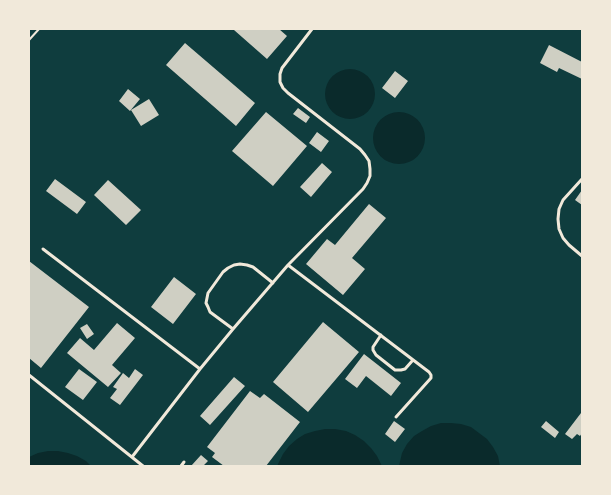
<!DOCTYPE html>
<style>
body{margin:0}
#map{position:relative;width:611px;height:495px;overflow:hidden;background:#0f3d3e;font-family:"IBM Plex Sans",sans-serif}
canvas{display:block}
.frame{position:absolute;inset:0;border:30px solid #f1e9da;pointer-events:none}
</style>
<div id="map">
<canvas width="611" height="495"></canvas>
<div class="frame"></div>
</div>
<script>
const g = document.querySelector('canvas').getContext('2d');
g.lineJoin = 'round';
function paint(path, color) { g.fillStyle = color; g.fill(path, 'evenodd'); }
const poly = rows => new Path2D(rows.map(r => 'M' + r).join(''));
function trace(path, color, width, dash) { g.strokeStyle = color; g.lineWidth = width; g.lineCap = dash ? 'butt' : 'round'; g.setLineDash(dash || []); g.stroke(path); }
paint(poly([
 '325 94a25 25 0 1 1 50 0a25 25 0 1 1-50 0Z',
 '373 138a26 26 0 1 1 52 0a26 26 0 1 1-52 0Z',
 [441,423,451,423,461,424,471,427,487,439,493,447,498,456,500,466,399,466,402,453,407,444,414,436,422,431,431,426],
 [325,429,335,429,346,431,355,435,364,441,371,448,377,456,382,466,277,466,283,454,289,446,297,439,305,434,315,431],
 [48,451,58,451,68,453,77,456,86,461,91,466,29,466,29,457,38,453]
]), '#0a2a2b');
paint(poly([
 [235,29,279,29,287,36,267,59,234,30],
 [185,43,255,103,236,126,166,65],
 [549,45,582,62,582,79,559,68,557,72,540,63],
 [395,71,408,81,395,98,382,88],
 [128,89,140,99,130,111,119,101],
 [149,99,159,115,141,126,131,110],
 [298,108,310,117,306,123,293,114],
 [266,112,307,146,273,186,232,151],
 [317,132,329,141,321,152,309,143],
 [322,163,332,172,311,197,300,187],
 [55,179,86,202,77,214,46,191],
 [108,180,141,210,126,225,94,195],
 [582,190,582,205,575,200],
 [369,204,386,218,352,258,365,269,343,295,306,264,327,239,335,245],
 [29,261,89,307,41,368,29,358],
 [174,277,196,294,173,324,151,307],
 [323,322,359,352,308,412,273,382],
 [117,323,135,338,112,365,121,373,108,387,67,353,80,338,94,350],
 [87,324,94,334,87,339,80,328],
 [364,354,401,383,391,396,366,376,357,388,345,379],
 [79,369,97,382,83,400,65,387],
 [135,369,143,375,120,405,110,398,117,389,113,387,123,373,129,378],
 [234,377,245,386,210,425,200,416],
 [250,391,260,398,264,394,300,422,266,466,224,466,212,457,215,453,207,447],
 [581,413,582,414,582,433,580,436,577,434,572,439,565,434],
 [394,421,405,429,395,442,385,434],
 [546,421,559,432,555,438,541,427],
 [201,455,208,461,203,466,191,466]
]), '#cfcfc3');
trace(poly([
 [29,40,39,29]
]), '#f1e9da', 2);
trace(poly([
 [582,179,563,200,559,209,558,219,559,229,563,238,569,245,582,256],
 [43,249,200,369],
 [288,265,429,372,431,375,431,378,396,417],
 [233,329,210,312,208,307,206,303,208,293,223,272,228,268,234,265,240,264,247,265,253,267,273,283],
 [381,335,373,347,373,350,376,355,395,370,401,370,405,369,413,360],
 [29,375,143,466],
 [132,457,200,369,233,329,288,265,363,189,367,183,370,176,370,169,369,161,365,155,360,149,288,93,283,88,280,82,280,74,282,68,312,29],
 [181,466,184,462]
]), '#f1e9da', 3);
</script>
